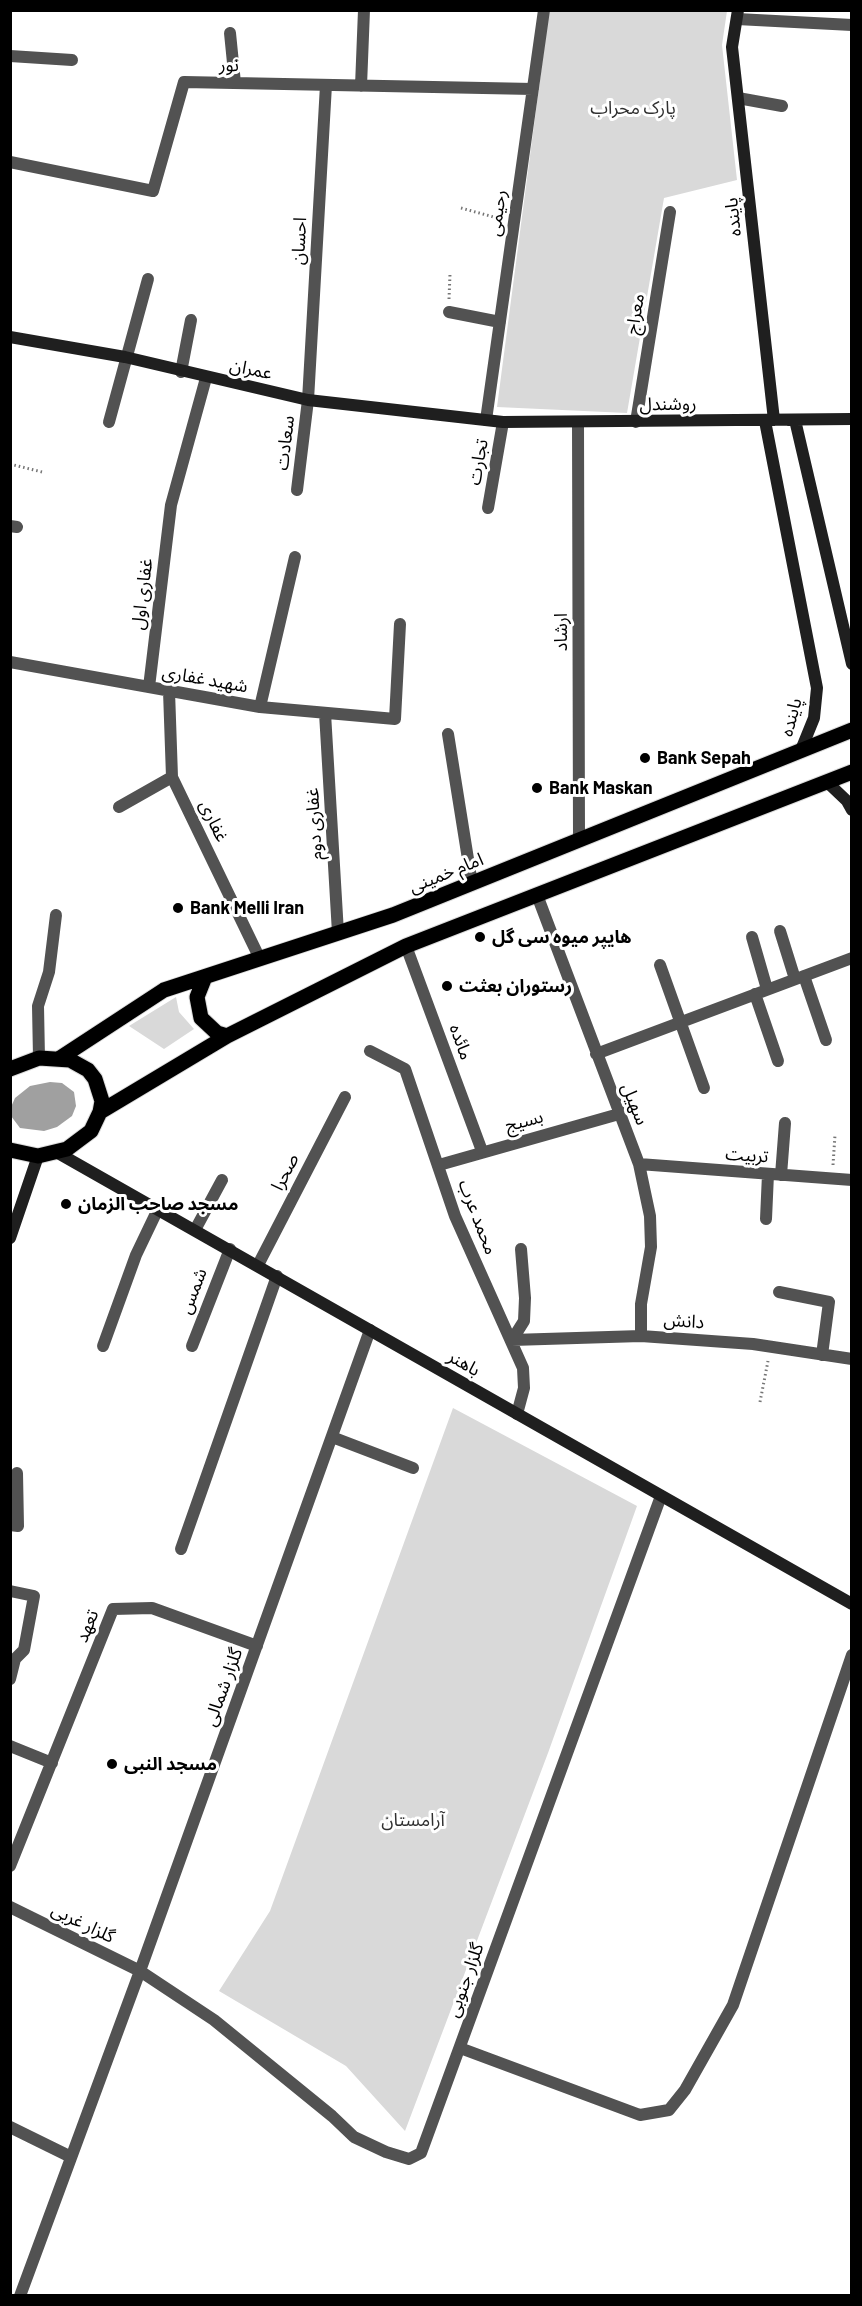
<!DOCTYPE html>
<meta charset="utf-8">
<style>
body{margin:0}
#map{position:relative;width:862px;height:2306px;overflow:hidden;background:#fff;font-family:Barlow,sans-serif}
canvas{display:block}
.frame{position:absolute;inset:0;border:12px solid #000;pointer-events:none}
</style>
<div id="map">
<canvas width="862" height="2306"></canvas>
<div class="frame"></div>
</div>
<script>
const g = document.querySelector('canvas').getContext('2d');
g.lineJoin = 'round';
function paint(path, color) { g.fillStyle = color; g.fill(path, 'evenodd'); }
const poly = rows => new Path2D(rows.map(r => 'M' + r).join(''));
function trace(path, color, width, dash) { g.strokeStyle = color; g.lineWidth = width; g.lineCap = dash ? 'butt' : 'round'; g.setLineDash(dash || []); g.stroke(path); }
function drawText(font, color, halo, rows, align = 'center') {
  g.font = font + ' Barlow,"Noto Sans Arabic",sans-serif'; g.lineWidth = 6; g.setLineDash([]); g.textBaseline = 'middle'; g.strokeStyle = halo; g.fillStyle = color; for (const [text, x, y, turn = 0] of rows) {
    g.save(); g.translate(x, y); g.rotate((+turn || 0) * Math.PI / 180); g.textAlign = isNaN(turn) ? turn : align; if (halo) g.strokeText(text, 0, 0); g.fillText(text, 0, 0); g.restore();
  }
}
paint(poly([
 [549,11,727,11,722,45,737,180,664,198,627,413,497,407],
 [176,997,179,1012,194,1029,164,1049,129,1026],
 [453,1408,637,1506,548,1753,405,2131,346,2066,219,1991,270,1911]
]), '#d9d9d9');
paint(poly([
 [50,1082,62,1083,74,1092,76,1106,72,1116,57,1127,44,1131,20,1128,11,1116,11,1107,15,1098,30,1086]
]), '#a0a0a0');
const primary = poly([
 [205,977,197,997,201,1018,217,1033,227,1036],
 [60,1058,164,990,393,915,852,730],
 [10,1069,39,1058,70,1060,88,1070,95,1079,102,1101,100,1112,91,1131,67,1149,38,1156,10,1150],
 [100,1112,227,1036,406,946,852,772]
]);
trace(primary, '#dbdbdb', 17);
trace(poly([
 [461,208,501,219],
 [449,299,450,274],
 [10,464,42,472],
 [833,1165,835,1135],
 [760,1402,768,1361]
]), '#747474', 3, [1.5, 3]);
trace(poly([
 [737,19,852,25],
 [230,33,235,83],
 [10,56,72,60],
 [361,86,364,10],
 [738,98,782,106],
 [10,162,153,191,184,82,533,89],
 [449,312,500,322],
 [181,372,191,320],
 [486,420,544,10],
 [109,422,148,279],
 [636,422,670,212],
 [578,423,579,840],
 [297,490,308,400,326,85],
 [488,508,503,422],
 [10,526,17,527],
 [10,662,260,707,395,719,400,624],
 [149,687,171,505,206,378],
 [169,691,172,777,260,959],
 [260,707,295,557],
 [325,713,338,933],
 [448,734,472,884],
 [119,807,172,777],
 [537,895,639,1164,650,1216,651,1247,641,1304,641,1336],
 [780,931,795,979],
 [752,937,767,989],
 [406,946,482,1151],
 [660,965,704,1088],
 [804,976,826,1040],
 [755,994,778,1061],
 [370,1051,405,1069,455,1216,523,1368,524,1388,517,1414],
 [596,1054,852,958],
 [39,1058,38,1006,49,972,56,915],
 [639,1164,852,1180],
 [439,1165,619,1114],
 [781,1175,785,1123],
 [766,1219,768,1174],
 [195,1230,222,1180],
 [258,1265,345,1097],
 [779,1292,829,1302,822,1355],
 [512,1340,641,1336,753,1344,852,1359],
 [512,1340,524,1321,525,1298,521,1249],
 [103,1346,136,1255,158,1209],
 [192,1346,230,1249],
 [332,1437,413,1468],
 [10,1525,18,1526,17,1473],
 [181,1549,277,1276],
 [10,1591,34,1596,24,1650,15,1659,10,1679],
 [10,1746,52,1763],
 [10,1866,113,1609,152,1608,257,1646],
 [10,1907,140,1971,214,2020,332,2116,354,2137,386,2152,409,2159,421,2153,661,1496],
 [460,2048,640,2115,669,2110,685,2090,733,2005,852,1655],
 [10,2127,71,2157],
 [20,2296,140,1971,370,1330]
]), '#525252', 12);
trace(poly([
 [738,10,732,47,774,420],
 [10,337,125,357,308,400,503,422,852,419],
 [770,420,765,421,817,688,814,718,801,750],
 [788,420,795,420,852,664],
 [827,782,847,801,852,810],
 [58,1153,852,1604],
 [10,1238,38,1156]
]), '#1f1f1f', 12);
trace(primary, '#000', 15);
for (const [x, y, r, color] of [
 [645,758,6,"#000"],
 [537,788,6,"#000"],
 [178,908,6,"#000"],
 [480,937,6,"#000"],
 [447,986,6,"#000"],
 [66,1204,6,"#000"],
 [112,1764,6,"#000"]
]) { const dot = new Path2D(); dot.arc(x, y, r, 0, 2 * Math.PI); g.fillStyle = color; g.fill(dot); trace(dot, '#fff', 2); }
drawText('18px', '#000', '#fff', [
 ["نور",229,65,1],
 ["رحیمی",497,213,-82],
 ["پاینده",733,217,-96],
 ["احسان",299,241,-87],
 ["معراج",635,314,-81],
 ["عمران",251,369,12],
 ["روشندل",668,404,-1],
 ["سعادت",285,443,-83],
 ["تجارت",478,462,-80],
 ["غفاری اول",142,594,-83],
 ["ارشاد",561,632,-90],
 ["شهید غفاری",205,679,10],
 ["پاینده",791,717,-75],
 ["غفاری",214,821,65],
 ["غفاری دوم",314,824,-93],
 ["امام خمینی",446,873,-22],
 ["مائده",461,1042,70],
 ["سهیل",635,1104,68],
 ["بسیج",524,1121,-15],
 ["تربیت",747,1155,4],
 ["صحرا",285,1172,-63],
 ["محمد عرب",478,1217,69],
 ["شمس",193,1291,-69],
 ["دانش",684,1321,4],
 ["باهنر",464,1363,30],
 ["تعهد",87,1626,-68],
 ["گلزار شمالی",223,1687,-70],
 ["گلزار غربی",83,1923,26],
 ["گلزار جنوبی",465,1980,-70]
]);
drawText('18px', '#303030', '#fff', [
 ["پارک محراب",633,108],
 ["آرامستان",413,1820]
]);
drawText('bold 18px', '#000', '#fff', [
 ["Bank Sepah",657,758],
 ["Bank Maskan",549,788],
 ["Bank Melli Iran",190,908],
 ["هایپر میوه سی گل",492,937],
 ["رستوران بعثت",459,986],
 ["مسجد صاحب الزمان",78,1204],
 ["مسجد النبی",124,1764]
], 'left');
</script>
